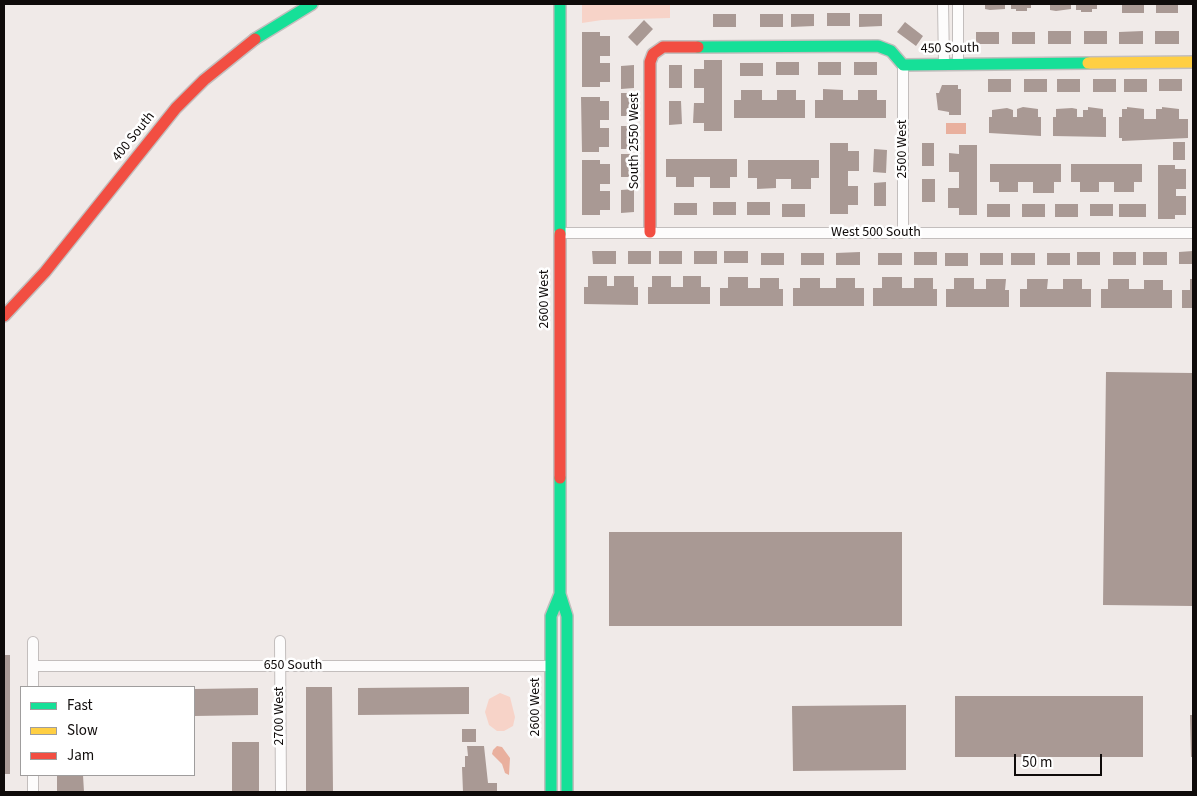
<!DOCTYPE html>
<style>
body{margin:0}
#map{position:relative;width:1197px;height:796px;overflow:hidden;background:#f0eae8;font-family:"Source Sans 3",sans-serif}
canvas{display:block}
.frame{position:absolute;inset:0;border:5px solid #0f0b0a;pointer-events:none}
.legend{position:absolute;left:20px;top:686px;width:175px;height:90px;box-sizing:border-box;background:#fff;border:1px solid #9f9d9d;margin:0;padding:6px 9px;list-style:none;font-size:15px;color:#0f0b0a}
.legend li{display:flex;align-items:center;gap:10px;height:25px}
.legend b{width:25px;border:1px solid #9f9d9d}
.scale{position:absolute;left:1014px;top:754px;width:88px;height:22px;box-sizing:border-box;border:2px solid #0f0b0a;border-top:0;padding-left:6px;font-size:15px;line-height:18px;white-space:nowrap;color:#0f0b0a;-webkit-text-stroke:4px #fff;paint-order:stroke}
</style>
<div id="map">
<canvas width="1197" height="796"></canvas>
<div class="frame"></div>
<ul class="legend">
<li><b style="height:6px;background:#16e098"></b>Fast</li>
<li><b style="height:6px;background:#ffcf43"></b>Slow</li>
<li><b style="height:6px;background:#f24e42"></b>Jam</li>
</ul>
<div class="scale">50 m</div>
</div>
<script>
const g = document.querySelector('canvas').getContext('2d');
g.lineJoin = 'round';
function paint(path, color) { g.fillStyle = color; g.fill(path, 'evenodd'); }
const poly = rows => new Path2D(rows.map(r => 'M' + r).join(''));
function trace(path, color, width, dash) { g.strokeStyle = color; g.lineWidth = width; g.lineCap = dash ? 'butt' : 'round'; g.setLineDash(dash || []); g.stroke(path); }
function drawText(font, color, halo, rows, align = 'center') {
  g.font = font + ' "Source Sans 3",sans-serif'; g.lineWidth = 5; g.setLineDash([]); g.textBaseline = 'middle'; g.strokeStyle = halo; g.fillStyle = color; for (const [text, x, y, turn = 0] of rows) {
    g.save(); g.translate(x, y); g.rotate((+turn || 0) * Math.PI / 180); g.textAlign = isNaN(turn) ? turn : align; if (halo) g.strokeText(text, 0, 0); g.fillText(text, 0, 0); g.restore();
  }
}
paint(poly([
 [582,4,670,4,670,18,602,20,582,23],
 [500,693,510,697,515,717,513,726,504,731,497,731,489,725,485,712,489,699]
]), '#f7d3c8');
paint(poly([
 [946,123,966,123,966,134,946,134],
 [497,746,502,747,510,758,509,775,505,773,502,764,492,754,493,750]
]), '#e9b09e');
paint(poly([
 [985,4,1005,4,1005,9,990,10,985,9],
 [1011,4,1031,4,1031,8,1027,8,1027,11,1016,11,1016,9,1011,9],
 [1050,4,1071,4,1071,9,1056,11,1050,10],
 [1076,4,1097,4,1097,9,1092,9,1092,12,1081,12,1081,10,1076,10],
 [1122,4,1144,4,1144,13,1122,13],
 [1156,4,1178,4,1178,13,1156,13],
 [827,13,850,13,850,26,827,26],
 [713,14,736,14,736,27,713,27],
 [760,14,783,14,783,27,760,27],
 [791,14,814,14,814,26,791,27],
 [859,14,882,14,882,26,859,27],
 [644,20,653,29,637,46,628,37],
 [905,22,923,36,916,46,897,32],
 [1048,31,1071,31,1071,44,1048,44],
 [1084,31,1107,31,1107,44,1084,44],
 [1143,31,1143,44,1119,44,1119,32],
 [1155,31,1179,31,1179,44,1155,44],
 [582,32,600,32,600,36,610,36,610,56,600,56,600,63,610,63,610,82,600,82,600,87,582,87],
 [976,32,999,32,999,44,976,44],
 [1012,32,1035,32,1035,44,1012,44],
 [704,60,722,60,722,131,704,131,704,123,693,123,694,103,704,103,704,88,694,88,694,69,704,69],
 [776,62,799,62,799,75,776,75],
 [818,62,841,62,841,75,818,75],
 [854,62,877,62,877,75,854,75],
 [740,63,763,63,763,76,740,76],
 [634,65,634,88,621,89,621,66],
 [669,65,682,65,682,88,669,88],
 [988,79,1011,79,1011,92,988,92],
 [1024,79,1047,79,1047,92,1024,92],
 [1057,79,1080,79,1080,92,1057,92],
 [1093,79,1116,79,1116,92,1093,92],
 [1124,79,1147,79,1147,92,1124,92],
 [1159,79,1182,79,1182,91,1159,91],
 [942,85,958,85,958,89,961,89,961,115,949,115,949,112,938,110,936,93,939,93],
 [823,89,843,90,843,100,858,100,858,90,877,90,877,100,886,100,886,118,815,118,815,100,823,100],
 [741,90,762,90,762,100,777,100,777,90,796,90,796,100,805,100,805,118,734,118,734,100,741,100],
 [621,93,634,93,634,116,621,116],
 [581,97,600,97,600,101,609,101,609,120,600,120,600,128,609,128,609,147,599,147,599,152,582,152],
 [669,101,681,101,682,124,669,125],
 [1023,107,1038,109,1038,117,1041,117,1041,136,989,133,989,117,992,117,992,110,1007,108,1013,110,1013,117,1017,117,1017,109],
 [1088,107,1103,109,1103,117,1106,117,1106,137,1053,136,1053,117,1056,117,1056,109,1072,108,1077,109,1077,117,1083,117,1083,110,1088,110],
 [1127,107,1144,109,1144,119,1156,119,1156,109,1162,109,1162,107,1179,109,1179,119,1188,119,1188,138,1122,141,1122,138,1119,138,1119,117,1122,117,1122,109,1127,109],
 [621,126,634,126,634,149,621,149],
 [1173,142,1185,142,1185,160,1173,160],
 [830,143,848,143,848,151,859,151,859,171,848,171,848,186,858,186,858,205,848,205,848,214,830,214],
 [922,143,934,143,934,166,922,166],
 [959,145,977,145,977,215,959,215,959,208,948,208,948,188,959,188,959,172,949,172,949,153,959,154],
 [874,149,887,150,886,173,873,172],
 [621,154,634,154,634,177,621,177],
 [666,159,737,159,737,177,730,177,730,188,710,188,710,177,694,177,694,187,676,187,676,177,666,177],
 [582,160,600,160,600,164,610,164,610,184,600,184,600,191,610,191,610,210,600,210,600,215,582,215],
 [748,160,819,160,819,178,811,178,811,189,791,189,791,179,776,179,776,188,757,189,757,178,748,178],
 [990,164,1061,164,1061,182,1054,182,1054,193,1033,193,1033,182,1018,182,1018,192,999,192,999,182,990,182],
 [1071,164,1142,164,1142,182,1134,182,1134,192,1114,192,1114,182,1099,182,1099,192,1080,192,1080,182,1071,182],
 [1158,165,1175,165,1175,169,1186,169,1186,189,1176,189,1176,196,1186,196,1186,215,1175,215,1175,219,1158,219],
 [922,179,935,179,935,202,922,202],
 [886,182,886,206,874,206,874,183],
 [634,189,634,212,621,213,621,190],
 [713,202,736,202,736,215,713,215],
 [747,202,770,202,770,215,747,215],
 [674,203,697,203,697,215,674,215],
 [782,204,805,204,805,217,782,217],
 [987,204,1010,204,1010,217,987,217],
 [1022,204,1045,204,1045,217,1022,217],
 [1055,204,1078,204,1078,217,1055,217],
 [1090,204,1113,204,1113,216,1090,216],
 [1119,204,1146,204,1146,217,1119,217],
 [592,251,616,251,616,264,593,264],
 [628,251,651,251,651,264,628,264],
 [659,251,682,251,682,264,659,264],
 [694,251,717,251,717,264,694,264],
 [724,251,748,251,748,263,724,263],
 [1193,251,1193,264,1179,264,1179,252],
 [860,252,860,265,836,265,836,253],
 [914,252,937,252,937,265,914,265],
 [1077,252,1100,252,1100,265,1077,265],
 [1113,252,1136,252,1136,265,1113,265],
 [1143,252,1167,252,1167,265,1143,265],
 [761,253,784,253,784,265,761,265],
 [801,253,824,253,824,265,801,265],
 [878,253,902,253,902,265,878,265],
 [945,253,968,253,968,266,945,266],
 [980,253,1003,253,1003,265,980,265],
 [1011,253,1035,253,1035,265,1011,265],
 [1047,253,1070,253,1070,265,1047,265],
 [588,276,607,276,607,286,614,286,614,276,634,276,634,287,638,287,638,305,584,304,584,287,588,287],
 [652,276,671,276,671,287,683,287,683,276,701,276,701,287,710,287,710,304,648,304,648,287,652,287],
 [728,277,748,277,748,288,760,288,760,278,779,278,779,289,783,289,783,306,720,306,720,288,728,288],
 [882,277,902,277,902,288,914,288,914,278,933,278,933,289,937,289,937,306,873,306,873,288,882,288],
 [800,278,820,278,820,288,836,288,836,278,855,278,855,288,864,288,864,306,793,306,793,288,800,288],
 [954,278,974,278,974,289,986,289,986,279,1006,279,1005,290,1009,290,1009,307,946,307,946,289,954,289],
 [1027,279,1048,279,1047,289,1063,289,1063,279,1082,279,1082,289,1091,289,1091,307,1020,307,1020,289,1027,289],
 [1108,279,1129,279,1129,289,1144,289,1144,280,1163,280,1163,290,1172,290,1172,308,1101,308,1101,289,1108,289],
 [1190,279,1193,279,1193,308,1182,308,1182,290,1190,290],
 [1106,372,1193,373,1193,606,1103,605],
 [609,532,902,532,902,626,609,626],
 [4,655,10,655,10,774,4,774],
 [306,687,332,687,333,792,306,792],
 [469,687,469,714,358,715,358,688],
 [258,688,258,715,194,716,194,689],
 [955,696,1143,696,1143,757,955,757],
 [906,705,906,770,793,771,792,706],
 [1190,715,1193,715,1193,757,1191,757],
 [462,729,476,729,476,742,462,742],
 [232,742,259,742,259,792,232,792],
 [467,746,484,746,488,783,497,783,497,792,463,792,462,767,465,767,465,756,468,756],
 [57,775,83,775,84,792,57,792]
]), '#a99994');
const street = poly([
 [943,4,944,63],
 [958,4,958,63],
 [903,65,903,233],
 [559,233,1193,233],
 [280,641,281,792],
 [33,642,33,687],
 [34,666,551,666],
 [33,792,33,775]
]);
const fast = poly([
 [560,4,560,234],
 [255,39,312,4],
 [698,47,878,46,891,51,903,65,1088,63],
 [560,478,560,594,567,616,567,792],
 [551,792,551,616,560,594]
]);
const slow = poly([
 [1088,63,1193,62]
]);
const jam = poly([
 [650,232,650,62,653,54,663,47,698,47],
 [560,234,560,478],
 [4,316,45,272,176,108,204,80,255,39]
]);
trace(street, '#c3bebd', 12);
trace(fast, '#c3bebd', 14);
trace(slow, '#c3bebd', 14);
trace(jam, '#c3bebd', 14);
trace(street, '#fdfcfc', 10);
trace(fast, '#16e098', 11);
trace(slow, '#ffcf43', 11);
trace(jam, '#f24e42', 11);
drawText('14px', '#0f0b0a', '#fff', [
 ["450 South",950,49,-1],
 ["400 South",134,137,-51],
 ["South 2550 West",635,141,-90],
 ["2500 West",903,149,-90],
 ["West 500 South",876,233],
 ["2600 West",545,299,-90],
 ["650 South",293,666],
 ["2600 West",536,707,-90],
 ["2700 West",280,716,-90]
]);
</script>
